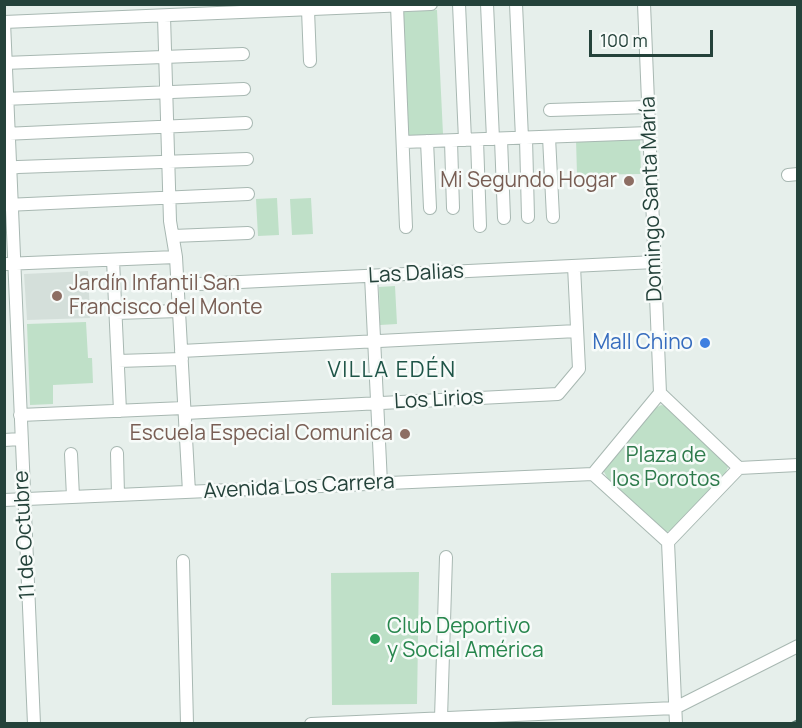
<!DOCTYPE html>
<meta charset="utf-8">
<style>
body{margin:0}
#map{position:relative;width:802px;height:728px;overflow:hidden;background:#e6efeb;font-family:Manrope,sans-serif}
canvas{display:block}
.frame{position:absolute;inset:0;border:6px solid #24423a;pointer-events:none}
.scale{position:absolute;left:589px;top:30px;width:124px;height:27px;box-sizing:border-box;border:3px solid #24423a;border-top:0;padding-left:8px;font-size:18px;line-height:21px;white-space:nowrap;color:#24423a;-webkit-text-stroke:4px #f7fbf9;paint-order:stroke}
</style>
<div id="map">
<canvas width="802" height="728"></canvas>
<div class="frame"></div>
<div class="scale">100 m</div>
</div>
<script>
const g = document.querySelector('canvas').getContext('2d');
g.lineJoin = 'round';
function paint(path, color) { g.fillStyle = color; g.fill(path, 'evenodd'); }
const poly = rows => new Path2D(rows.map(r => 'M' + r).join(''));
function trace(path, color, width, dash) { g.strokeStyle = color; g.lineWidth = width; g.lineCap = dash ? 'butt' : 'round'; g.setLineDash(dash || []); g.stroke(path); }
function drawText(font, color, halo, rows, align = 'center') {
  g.font = font + ' Manrope,sans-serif'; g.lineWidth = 5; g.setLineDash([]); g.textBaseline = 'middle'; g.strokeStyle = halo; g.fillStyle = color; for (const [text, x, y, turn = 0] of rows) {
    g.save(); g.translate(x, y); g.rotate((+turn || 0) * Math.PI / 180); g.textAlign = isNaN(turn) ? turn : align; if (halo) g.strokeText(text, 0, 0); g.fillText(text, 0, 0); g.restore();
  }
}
paint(poly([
 [88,271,90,318,27,320,24,274]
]), '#d4dfda');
paint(poly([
 [437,10,443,134,408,136,403,12],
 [640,137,641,174,577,175,576,139],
 [277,198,279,235,258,236,256,199],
 [311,198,313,234,292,235,290,199],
 [395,286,397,324,380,325,379,287],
 [86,322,88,358,92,358,93,383,53,385,53,404,30,405,27,324],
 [661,405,666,406,727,464,728,467,725,475,672,530,667,532,659,529,608,479,604,472,604,469,654,409],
 [419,572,417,704,332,705,331,573]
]), '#bfe0c8');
const minor = poly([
 [459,4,465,140],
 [487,4,493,139],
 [516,4,522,138],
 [644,4,660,393],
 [397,6,406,227],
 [308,10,310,61],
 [164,16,170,221,176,257,189,492],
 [4,63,243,54],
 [4,99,244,89],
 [550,110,648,107],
 [4,134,246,123],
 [549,137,553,217],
 [526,138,528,217],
 [501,139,504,218],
 [477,140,480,226],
 [427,141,430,208],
 [451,141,453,208],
 [403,142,649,133],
 [4,169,18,167,247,159],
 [788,175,798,174],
 [6,205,248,194],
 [173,236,248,233],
 [113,260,120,411],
 [4,264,176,257],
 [371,276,381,483],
 [178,285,655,262],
 [116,313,179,311],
 [181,351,577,331],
 [118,361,182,359],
 [660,393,739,468],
 [185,413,558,394,579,369,574,266],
 [20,415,184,408],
 [4,440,21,439],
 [117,453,118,495],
 [71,454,73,497],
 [739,468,798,465],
 [593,474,660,393],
 [593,474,668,542],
 [4,500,593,474],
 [668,542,676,724],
 [668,542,739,468],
 [183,561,187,724],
 [441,718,446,557],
 [34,724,4,22,431,4],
 [311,724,675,708,798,646]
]);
trace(minor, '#a8b8b2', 14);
trace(minor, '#fff', 12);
trace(poly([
 [790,724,798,720]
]), '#5f7d75', 2, [12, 6]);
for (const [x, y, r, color] of [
 [629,181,6,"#8d6e63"],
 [57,296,6,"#8d6e63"],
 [705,343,6,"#3f7fe0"],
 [405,434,6,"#8d6e63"],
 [375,639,6,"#2e9e5b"]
]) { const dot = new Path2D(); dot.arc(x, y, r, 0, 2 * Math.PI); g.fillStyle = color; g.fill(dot); trace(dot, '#f7fbf9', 2); }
drawText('21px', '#785e54', '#f7fbf9', [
 ["Mi Segundo Hogar",617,181],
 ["Jardín Infantil San",69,284,"left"],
 ["Francisco del Monte",69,308,"left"],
 ["Escuela Especial Comunica",393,434]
], 'right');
drawText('21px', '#24423a', '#f7fbf9', [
 ["Domingo Santa María",652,199,-92],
 ["Las Dalias",416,274,-3],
 ["Los Lirios",439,400,-3],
 ["Avenida Los Carrera",299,487,-3],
 ["11 de Octubre",25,535,-93]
]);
drawText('21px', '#366cbe', '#f7fbf9', [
 ["Mall Chino",693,343]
], 'right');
drawText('21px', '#2d7a4b', '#f7fbf9', [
 ["Plaza de",666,456],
 ["los Porotos",666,480]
]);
drawText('21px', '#27864d', '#f7fbf9', [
 ["Club Deportivo",387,627],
 ["y Social América",387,651]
], 'left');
g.letterSpacing = '1.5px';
drawText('22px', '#1f5548', '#f7fbf9', [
 ["VILLA EDÉN",392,371]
]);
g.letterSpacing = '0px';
</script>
